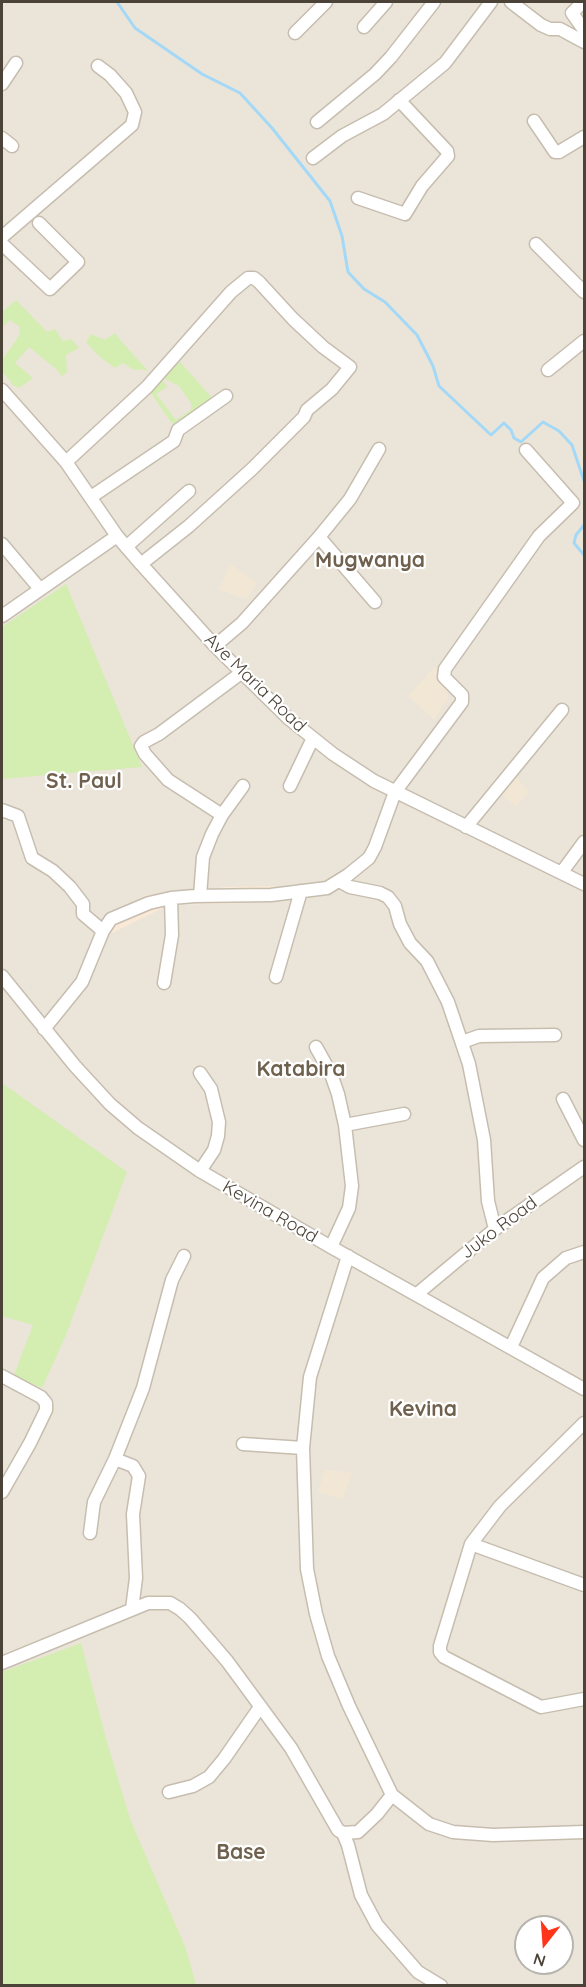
<!DOCTYPE html>
<style>
body{margin:0}
#map{position:relative;width:586px;height:1987px;overflow:hidden;background:#f7f3eb;font-family:Quicksand,sans-serif}
canvas{display:block}
.frame{position:absolute;inset:0;border:3px solid #4c4338;pointer-events:none}
.north{position:absolute;left:514px;top:1915px;width:60px;height:60px;box-sizing:border-box;background:#fff;border:2px solid #b7b4af;border-radius:50%;rotate:197deg;font-size:16px;font-weight:700;line-height:24px;text-align:center;color:#4c4338}
.north::after{content:'';display:block;margin:auto;width:21px;height:27px;background:#ff341a;clip-path:polygon(50% 0,100% 100%,50% 72%,0 100%)}
</style>
<div id="map">
<canvas width="586" height="1987"></canvas>
<div class="frame"></div>
<div class="north">N</div>
</div>
<script>
const g = document.querySelector('canvas').getContext('2d');
g.lineJoin = 'round';
function paint(path, color) { g.fillStyle = color; g.fill(path, 'evenodd'); }
const poly = rows => new Path2D(rows.map(r => 'M' + r).join(''));
function trace(path, color, width, dash) { g.strokeStyle = color; g.lineWidth = width; g.lineCap = dash ? 'butt' : 'round'; g.setLineDash(dash || []); g.stroke(path); }
function drawText(font, color, halo, rows, align = 'center') {
  g.font = font + ' Quicksand,sans-serif'; g.lineWidth = 4.5; g.setLineDash([]); g.textBaseline = 'middle'; g.strokeStyle = halo; g.fillStyle = color; for (const [text, x, y, turn = 0] of rows) {
    g.save(); g.translate(x, y); g.rotate((+turn || 0) * Math.PI / 180); g.textAlign = isNaN(turn) ? turn : align; if (halo) g.strokeText(text, 0, 0); g.fillText(text, 0, 0); g.restore();
  }
}
paint(poly([
 [2,2,584,2,584,1985,2,1986],
 [526,1927,562,1927,562,1963,526,1963]
]), '#ebe5d9');
paint(poly([
 [274,886,283,898,250,903,169,905,108,935,106,917,146,895,226,887]
]), '#f9e9d6');
paint(poly([
 [230,564,257,583,247,599,219,590],
 [435,666,449,697,434,720,408,696],
 [513,773,529,792,516,807,496,791],
 [325,1469,352,1473,343,1499,318,1492]
]), '#f1e7d4');
paint(poly([
 [16,300,47,332,55,329,63,341,71,339,79,348,66,355,67,372,62,376,56,369,29,347,15,363,33,378,19,388,13,385,2,371,2,360,17,339,20,333,19,326,10,320,2,328,2,312],
 [115,333,122,342,148,371,139,369,134,370,123,363,115,368,100,357,86,342,91,334,105,340],
 [180,362,214,400,179,428,170,421,149,390,162,379,167,387,156,394,176,420,191,410,191,403,179,386,161,377],
 [66,584,142,767,2,779,2,627],
 [2,1083,127,1172,66,1335,42,1388,14,1375,33,1325,2,1316],
 [81,1643,105,1735,130,1819,186,1949,196,1985,2,1985,2,1672]
]), '#d4edb1');
trace(poly([
 [117,2,135,28,202,74,240,93,272,128,330,201,342,236,348,272,364,289,385,302,417,335,433,366,439,386,491,435,504,423,511,430,514,438,521,442,543,422,559,431,572,445,584,481],
 [584,525,576,535,574,543,584,555]
]), '#a4d8f7', 3);
const street = poly([
 [511,2,541,25,550,29,560,29,584,42],
 [583,2,572,13,584,30],
 [364,27,386,2],
 [295,33,326,2],
 [2,84,16,63],
 [534,121,555,152,559,152,584,137],
 [317,122,375,74,391,57,434,2],
 [2,138,12,146],
 [313,158,342,136,383,114,445,63,491,2],
 [358,198,405,214,422,186,448,156,447,151,399,100],
 [2,237,132,125,135,112,126,93,110,75,98,66],
 [2,244,50,289,78,262,39,223],
 [536,244,584,292],
 [548,370,584,341],
 [2,390,66,462,117,536,141,564,215,646,288,718,333,754,374,781,584,884],
 [66,462,147,387,231,292,248,278,254,278,259,282,293,319,323,347,350,367,332,389,307,410,304,417,252,469,189,526,141,564],
 [91,497,174,441,178,430,226,396],
 [319,537,375,602],
 [2,544,40,589],
 [126,547,189,491],
 [2,616,117,536],
 [215,646,242,623,319,537,350,499,379,449],
 [290,786,313,738],
 [2,810,18,816,32,858,53,871,70,887,83,904,83,914,103,931],
 [222,815,168,780,145,754,141,746,144,742,159,734,241,673],
 [466,827,562,710],
 [562,872,584,842],
 [339,881,350,887,380,893,388,897,395,906,400,924,410,943,427,961,448,1002,469,1064,484,1140,488,1201,495,1229],
 [200,896,203,857,212,834,222,815,243,786],
 [2,976,75,1066,110,1104,138,1128,200,1171,331,1247,584,1389],
 [276,977,301,891],
 [164,983,172,935,171,898],
 [44,1029,82,982,103,931,111,919,149,903,171,898,195,896,271,895,327,888,348,875,369,858,375,847,395,792,462,702,462,695,444,677,445,669,539,536,573,503,526,450],
 [462,1042,479,1036,555,1035],
 [316,1047,331,1074,338,1094,345,1125,352,1186,349,1208,331,1247],
 [563,1099,584,1140],
 [345,1125,404,1114],
 [200,1171,214,1150,218,1136,219,1122,211,1089,200,1073],
 [348,1256,310,1377,303,1448,307,1569,316,1614,328,1656,349,1706,392,1795,429,1824,453,1832,493,1835,584,1832],
 [417,1294,495,1229,584,1167],
 [511,1347,543,1278,566,1258,584,1252],
 [2,1376,41,1397,46,1403,46,1410,30,1443,2,1492],
 [584,1423,500,1506,471,1544,440,1646,440,1652,444,1657,541,1707,584,1699],
 [243,1444,303,1448],
 [90,1533,94,1502,115,1459],
 [471,1544,584,1585],
 [132,1609,136,1578,133,1514,139,1476,133,1466,115,1459,143,1388,172,1280,184,1256],
 [2,1663,148,1603,170,1603,180,1609,190,1618,227,1661,291,1748,338,1830,343,1833,348,1845,361,1895,377,1925,418,1972,441,1986],
 [169,1792,193,1786,209,1777,224,1759,260,1707],
 [343,1833,358,1832,377,1814,392,1795]
]);
trace(street, '#c6bdaf', 15);
trace(street, '#fff', 12);
drawText('18px', '#4c4338', '#fff', [
 ["Ave Maria Road",255,683,44],
 ["Kevina Road",270,1212,30],
 ["Juko Road",499,1228,-37]
]);
drawText('bold 21px', '#70614e', '#fff', [
 ["Mugwanya",370,561],
 ["St. Paul",84,782],
 ["Katabira",301,1070],
 ["Kevina",423,1410],
 ["Base",241,1853]
]);
</script>
